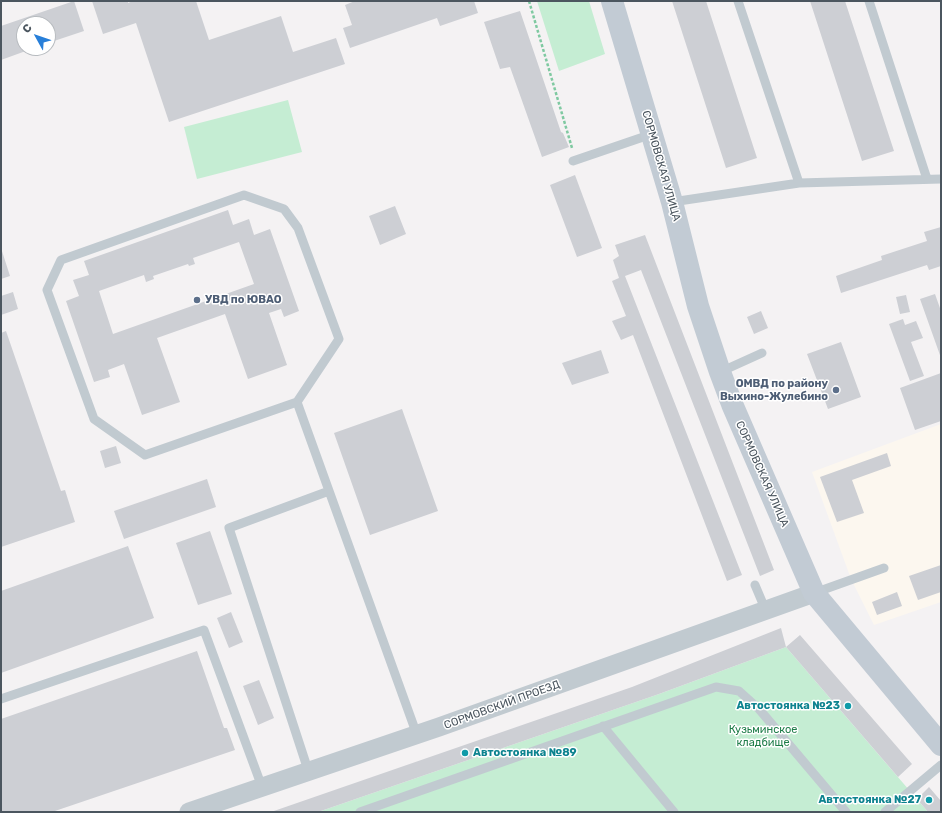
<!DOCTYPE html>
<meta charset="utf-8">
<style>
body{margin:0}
#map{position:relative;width:942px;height:813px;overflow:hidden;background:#f4f2f3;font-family:Rubik,sans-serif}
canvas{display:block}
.frame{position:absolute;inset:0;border:2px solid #4b565f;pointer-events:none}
.north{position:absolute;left:16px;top:16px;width:40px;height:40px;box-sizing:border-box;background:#fff;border:1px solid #b7bbbf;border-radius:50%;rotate:310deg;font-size:11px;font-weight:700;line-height:16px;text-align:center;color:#4b565f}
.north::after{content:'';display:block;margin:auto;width:14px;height:18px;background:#287fd9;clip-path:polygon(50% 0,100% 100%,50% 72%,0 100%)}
</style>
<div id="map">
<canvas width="942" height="813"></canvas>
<div class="frame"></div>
<div class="north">С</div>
</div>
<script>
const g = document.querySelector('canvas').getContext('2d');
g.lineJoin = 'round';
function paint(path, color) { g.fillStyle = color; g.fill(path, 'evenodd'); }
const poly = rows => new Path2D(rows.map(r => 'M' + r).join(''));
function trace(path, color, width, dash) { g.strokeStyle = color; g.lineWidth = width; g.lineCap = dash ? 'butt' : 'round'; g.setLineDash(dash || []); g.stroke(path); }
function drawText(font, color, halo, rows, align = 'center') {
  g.font = font + ' Rubik,sans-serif'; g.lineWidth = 3; g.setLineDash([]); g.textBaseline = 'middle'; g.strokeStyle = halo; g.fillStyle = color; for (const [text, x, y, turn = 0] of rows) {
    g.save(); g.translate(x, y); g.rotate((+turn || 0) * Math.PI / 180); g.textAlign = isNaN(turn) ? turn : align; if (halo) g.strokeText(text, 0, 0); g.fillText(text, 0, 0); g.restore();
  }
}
paint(poly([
 [941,424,941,602,874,625,851,579,812,472]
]), '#fcf7ef');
paint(poly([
 [537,1,589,1,605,54,559,71],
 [288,100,302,152,197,179,184,127],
 [786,647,928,812,318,812,659,694]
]), '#c5edd3');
paint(poly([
 [74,1,84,31,48,43,48,24,24,24,24,48,34,48,1,60,1,26],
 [92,1,128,1,128,3,133,1,196,1,209,40,281,16,293,52,336,38,345,64,169,122,136,23,103,34],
 [355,1,474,1,478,13,440,26,437,18,350,48,343,28,352,25,345,5],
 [672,1,706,1,757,158,726,168],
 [810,1,845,1,894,151,862,161],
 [520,11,561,132,563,133,569,147,542,157,510,67,500,69,484,22],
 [575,175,602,248,577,257,550,185],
 [395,206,406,234,380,245,369,216],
 [228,210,233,225,249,219,254,235,270,229,299,311,284,317,281,309,269,313,287,365,248,379,225,314,157,338,180,402,142,415,124,364,108,370,110,377,94,382,66,301,79,296,73,280,89,275,84,261],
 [239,242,254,284,113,334,99,291,144,275,146,282,154,279,153,276,188,264,189,266,195,264,193,258],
 [941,227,941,266,929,270,927,265,841,293,836,276,882,260,881,256,927,241,924,232],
 [645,235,774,570,760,576,641,270,625,276,742,575,727,581,633,335,621,340,612,321,626,316,612,281,619,278,613,260,619,256,615,245],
 [1,248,10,276,1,279],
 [13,292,18,309,1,315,1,296],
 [935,294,941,311,941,358,920,299],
 [906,295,910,312,900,314,896,297],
 [761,311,768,328,754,334,747,317],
 [903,319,905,325,916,321,923,338,911,342,924,376,910,381,889,324],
 [6,331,61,491,65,490,75,522,1,547,1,333],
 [841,342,861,397,828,409,807,354],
 [601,350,609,373,572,385,562,363],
 [941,373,941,421,915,430,900,388],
 [402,409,438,511,370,535,334,433],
 [116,446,121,463,105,468,100,451],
 [887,453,891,466,852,480,864,513,837,522,820,477],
 [207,479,216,507,124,539,114,511],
 [210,531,232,594,198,605,176,543],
 [128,546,154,618,1,673,1,591],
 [941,565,941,592,918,600,909,576],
 [897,592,902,606,877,615,872,602],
 [231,612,243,642,229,648,217,618],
 [781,628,786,647,659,694,318,812,271,812,632,687],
 [800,635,912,764,898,777,786,647],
 [197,651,224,728,227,728,235,750,52,812,1,812,1,719],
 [259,680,274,718,258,725,243,686],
 [929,787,941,801,941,812,928,812,917,799]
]), '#cdcfd4');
trace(poly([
 [529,1,572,148]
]), '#7fc9a1', 2.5, [3, 2]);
trace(poly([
 [738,1,799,183],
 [869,1,927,179],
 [573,161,652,134],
 [672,202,799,183,941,179],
 [720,372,762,353],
 [297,402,145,455,94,419,47,290,61,260,244,195,284,209,298,228,339,339,297,402,417,735],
 [755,585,766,611],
 [814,593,884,568],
 [1,699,204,630,262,787],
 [603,726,674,812],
 [308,770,229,528,329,491],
 [360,812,716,687,739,691,759,709,846,812],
 [885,812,941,765]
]), '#c1cad0', 9);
trace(poly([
 [189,812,439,727,814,593]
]), '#c1cad0', 19);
trace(poly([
 [612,1,672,202,698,306,720,372,732,404,814,593,941,745]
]), '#c2cbd4', 22);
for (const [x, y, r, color] of [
 [197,300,4,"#5c6f8a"],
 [836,390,4,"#5c6f8a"],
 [848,706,4,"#0f9aa8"],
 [465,753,4,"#0f9aa8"],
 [929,800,4,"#0f9aa8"]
]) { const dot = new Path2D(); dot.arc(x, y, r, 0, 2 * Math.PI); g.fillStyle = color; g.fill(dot); trace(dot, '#fff', 1.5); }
drawText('11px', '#4b565f', '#fff', [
 ["СОРМОВСКАЯ УЛИЦА",661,166,74],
 ["СОРМОВСКАЯ УЛИЦА",762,474,66],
 ["СОРМОВСКИЙ ПРОЕЗД",502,705,-20]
]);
drawText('bold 11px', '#4e5e75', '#fff', [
 ["УВД по ЮВАО",205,300],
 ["ОМВД по району",828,384,"right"],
 ["Выхино-Жулебино",828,397,"right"]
], 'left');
drawText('bold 11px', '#0d838f', '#fff', [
 ["Автостоянка №23",840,706],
 ["Автостоянка №89",473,753,"left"],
 ["Автостоянка №27",921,800]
], 'right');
drawText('11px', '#1f7d49', '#fff', [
 ["Кузьминское",763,730],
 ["кладбище",763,743]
]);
</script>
